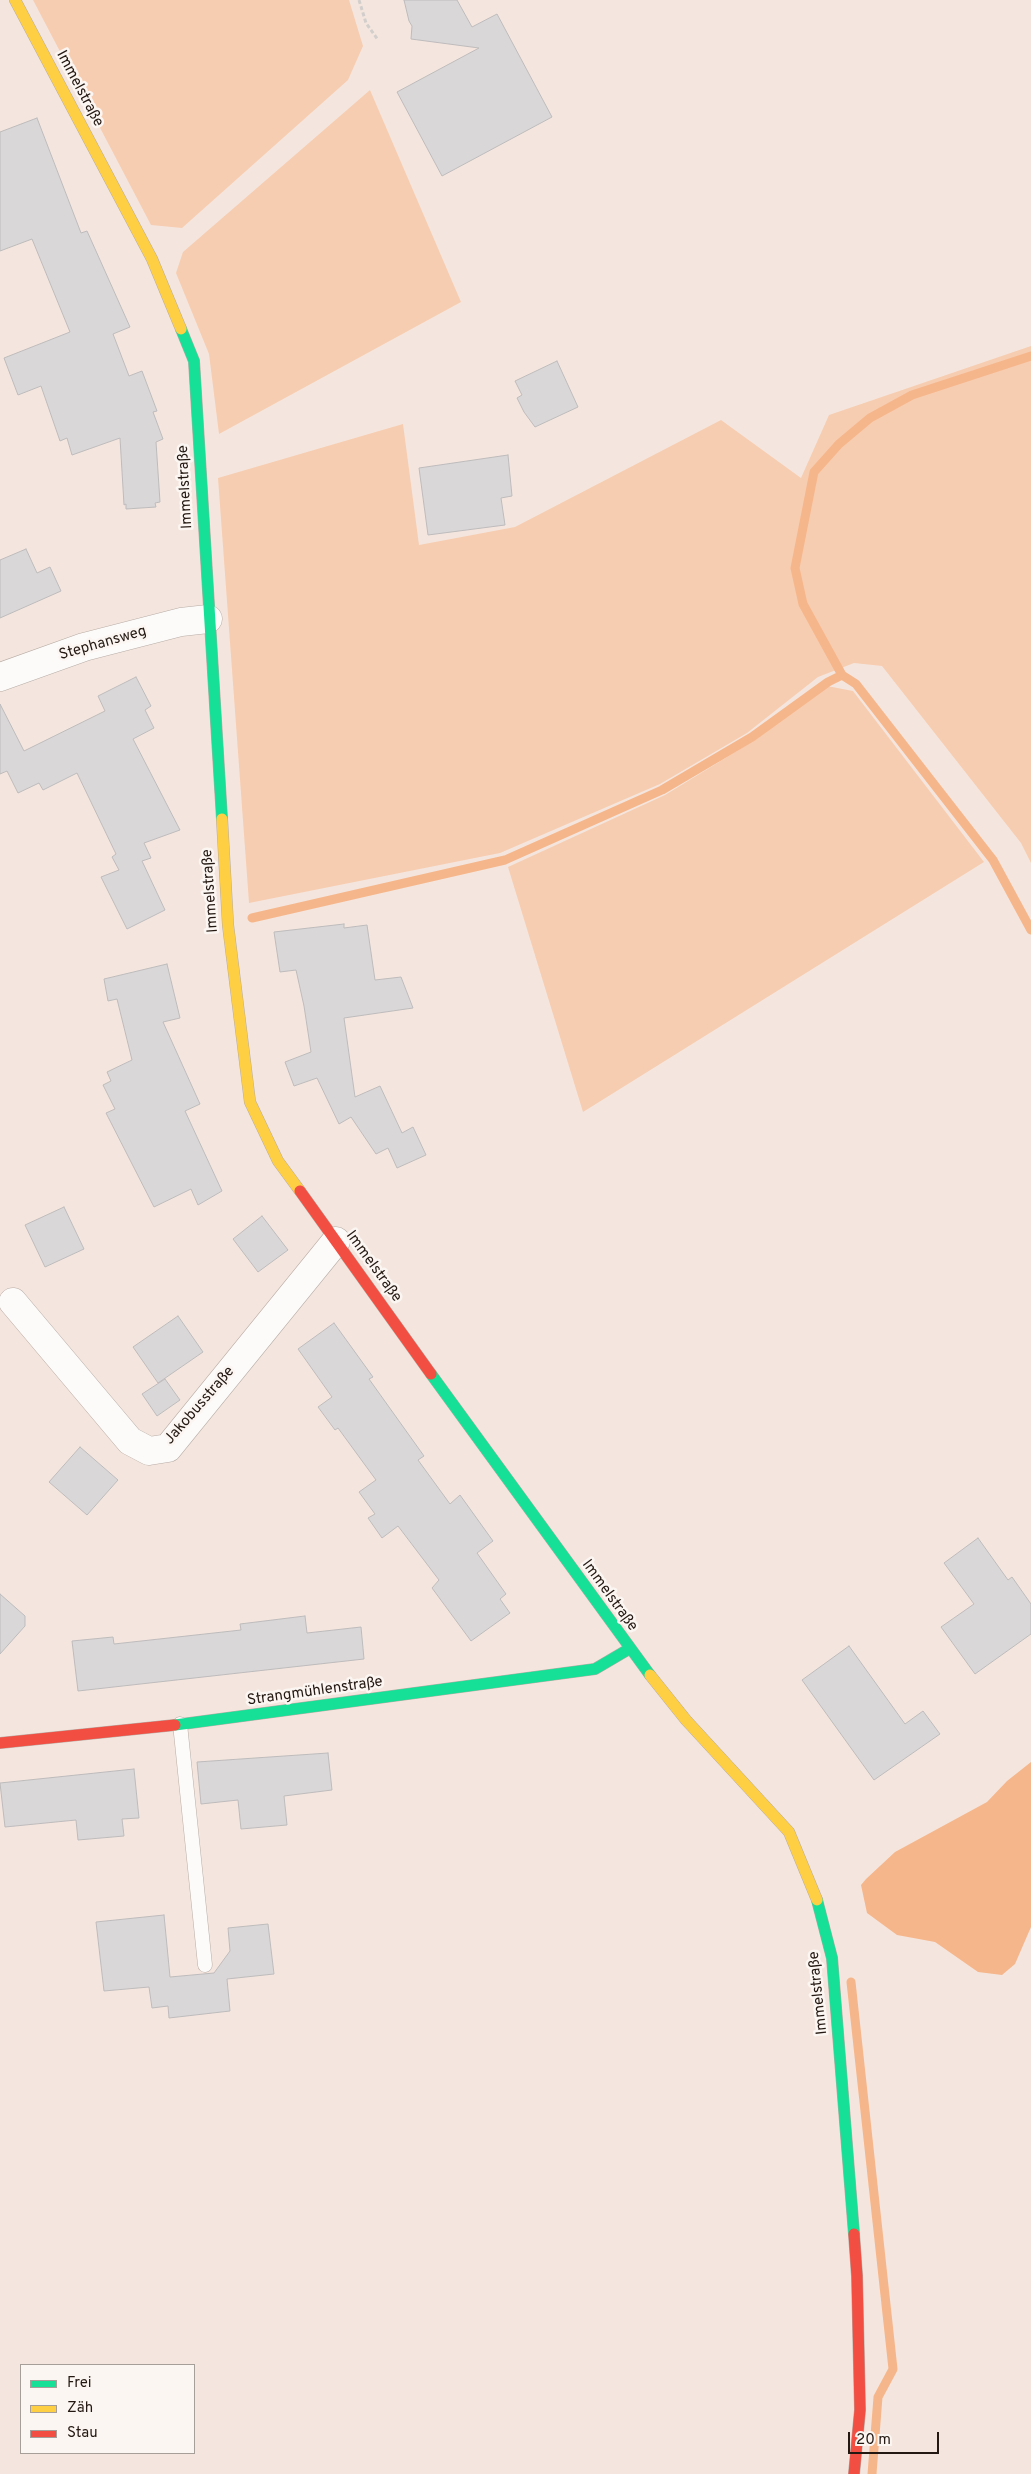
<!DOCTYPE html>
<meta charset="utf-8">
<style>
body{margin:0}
#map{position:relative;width:1031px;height:2474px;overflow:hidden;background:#f4e6de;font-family:Overpass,sans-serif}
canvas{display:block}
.legend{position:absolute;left:20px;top:2364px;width:175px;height:90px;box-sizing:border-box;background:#fcf6f2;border:1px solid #a69e98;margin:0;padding:6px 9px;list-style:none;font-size:15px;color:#241912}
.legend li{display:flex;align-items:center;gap:10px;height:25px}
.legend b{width:25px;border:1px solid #a69e98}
.scale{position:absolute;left:848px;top:2432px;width:91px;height:22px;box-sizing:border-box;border:2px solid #241912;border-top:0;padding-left:6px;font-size:15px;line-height:18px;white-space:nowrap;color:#241912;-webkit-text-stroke:4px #fcf6f2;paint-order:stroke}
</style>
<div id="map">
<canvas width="1031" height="2474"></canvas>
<ul class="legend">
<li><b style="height:6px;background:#16e098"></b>Frei</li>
<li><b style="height:6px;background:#ffcf43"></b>Zäh</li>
<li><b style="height:6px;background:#f24e42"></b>Stau</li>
</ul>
<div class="scale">20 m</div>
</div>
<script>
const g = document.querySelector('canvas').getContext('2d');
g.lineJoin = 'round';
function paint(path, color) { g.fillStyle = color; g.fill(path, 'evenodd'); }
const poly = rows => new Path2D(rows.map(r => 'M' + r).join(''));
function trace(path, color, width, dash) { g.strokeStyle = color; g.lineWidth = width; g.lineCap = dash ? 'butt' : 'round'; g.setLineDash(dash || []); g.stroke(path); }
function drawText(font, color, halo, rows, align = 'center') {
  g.font = font + ' Overpass,sans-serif'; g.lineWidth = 5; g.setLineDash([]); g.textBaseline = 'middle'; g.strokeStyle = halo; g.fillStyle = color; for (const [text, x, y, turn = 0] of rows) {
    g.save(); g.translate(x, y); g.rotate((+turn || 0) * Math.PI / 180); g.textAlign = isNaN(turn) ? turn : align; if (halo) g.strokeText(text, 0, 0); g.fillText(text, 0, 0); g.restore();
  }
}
paint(poly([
 [33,0,349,0,363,46,348,80,182,228,151,225],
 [370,90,461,302,219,434,209,354,176,273,183,252],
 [1031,346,1031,863,1021,843,882,666,854,663,818,677,747,733,660,784,500,853,249,903,218,478,403,424,419,545,515,527,721,420,801,478,829,415],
 [827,686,853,691,984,862,583,1112,508,867,665,795,755,740]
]), '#f7cdb1');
paint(poly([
 [1031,1762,1031,1927,1015,1964,1002,1975,978,1972,935,1942,897,1935,867,1913,861,1885,866,1879,895,1852,987,1802,1007,1781]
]), '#f6b68b');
trace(poly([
 [1031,356,912,395,870,418,839,444,814,472,795,568,803,604,842,675,856,684,993,860,1031,930],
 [252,918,505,860,662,790,752,737,828,682,842,675],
 [851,1982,893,2369,878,2397,872,2474]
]), '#f6b68b', 9);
const building = poly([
 [404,0,457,0,472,27,497,14,552,117,442,176,397,92,479,48,411,39,412,26,409,21,404,0],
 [37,118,81,233,87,231,130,327,113,334,129,376,142,371,157,411,153,412,163,439,156,442,160,502,155,503,156,507,126,509,126,504,124,505,120,438,72,455,67,438,60,441,41,386,18,395,4,358,70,332,32,239,0,251,0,132,37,118],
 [557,361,578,407,535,427,524,412,517,398,522,395,515,381,557,361],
 [508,455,512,496,501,498,505,525,428,535,419,468,508,455],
 [26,549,37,573,50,567,61,591,0,618,0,560,26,549],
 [136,677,151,706,145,710,154,728,133,739,180,830,144,843,151,858,142,861,165,910,127,929,101,877,119,870,112,857,116,854,77,773,43,790,39,783,18,793,7,771,0,774,0,704,24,751,105,711,98,696,136,677],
 [344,924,344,928,367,925,375,980,401,977,413,1008,344,1018,355,1097,380,1086,402,1133,413,1127,426,1155,397,1168,388,1148,376,1154,351,1117,339,1124,317,1078,294,1086,285,1062,311,1052,304,1006,296,970,280,972,274,932,344,924],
 [167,964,180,1018,163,1022,200,1104,185,1111,222,1191,198,1205,191,1189,154,1207,106,1113,115,1109,103,1085,111,1081,107,1072,132,1060,117,999,108,1001,104,979,167,964],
 [64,1207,84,1249,45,1267,25,1225,64,1207],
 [262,1216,288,1250,258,1272,233,1239,262,1216],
 [178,1316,203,1352,158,1383,133,1347,178,1316],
 [334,1323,373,1377,369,1379,424,1456,418,1460,450,1504,460,1495,493,1541,477,1553,506,1594,500,1599,510,1613,471,1641,432,1588,439,1580,398,1526,382,1538,368,1518,375,1514,359,1492,376,1480,338,1428,335,1430,318,1407,332,1397,298,1349,334,1323],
 [165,1379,180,1400,157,1416,142,1394,165,1379],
 [80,1447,118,1480,87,1515,49,1482,80,1447],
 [978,1538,1008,1580,1012,1577,1031,1604,1031,1634,975,1674,941,1627,974,1604,944,1563,978,1538],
 [0,1594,25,1616,25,1626,0,1654,0,1594],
 [305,1616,307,1633,361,1627,364,1659,78,1691,72,1641,113,1637,114,1644,241,1630,240,1624,305,1616],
 [849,1646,905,1724,923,1711,940,1734,874,1780,802,1680,849,1646],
 [328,1753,332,1790,284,1796,287,1825,241,1829,238,1800,201,1804,197,1762,328,1753],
 [134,1769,139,1818,122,1819,124,1836,78,1840,76,1820,5,1827,0,1783,134,1769],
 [164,1915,170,1977,214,1973,230,1951,228,1928,268,1924,274,1974,227,1979,230,2011,169,2018,168,2006,152,2008,149,1987,104,1991,96,1922,164,1915]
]);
paint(building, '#d9d7d8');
trace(building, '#bebbbc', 1);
const lane = poly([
 [180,1724,205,1965]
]);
const street = poly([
 [0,677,84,647,181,622,208,619],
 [13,1302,130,1441,149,1451,168,1448,336,1241]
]);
const fast = poly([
 [181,329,194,361,222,819],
 [431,1374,650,1675],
 [175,1725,595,1669,629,1649],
 [817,1900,832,1958,854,2234]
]);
const slow = poly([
 [15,0,152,259,181,329],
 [222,819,228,925,250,1102,278,1161,300,1191],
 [650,1675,686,1720,789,1832,817,1900]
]);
const jam = poly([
 [300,1191,431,1374],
 [0,1743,175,1725],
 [854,2234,857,2276,860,2410,854,2474]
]);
trace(lane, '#b7aca5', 15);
trace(street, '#b7aca5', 29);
trace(fast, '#b7aca5', 12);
trace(slow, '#b7aca5', 12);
trace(jam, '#b7aca5', 12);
trace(poly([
 [359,0,366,23,378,40]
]), '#d2cecc', 3, [4, 2.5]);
trace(lane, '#fdfbfa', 14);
trace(street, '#fdfbfa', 28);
trace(fast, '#16e098', 11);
trace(slow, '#ffcf43', 11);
trace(jam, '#f24e42', 11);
drawText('15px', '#241912', '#fcf6f2', [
 ["Immelstraße",79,89,62],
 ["Immelstraße",186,487,-93],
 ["Stephansweg",103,644,-16],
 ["Immelstraße",211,891,-94],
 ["Immelstraße",373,1267,54],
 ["Jakobusstraße",200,1406,-49],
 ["Immelstraße",609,1596,54],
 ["Strangmühlenstraße",315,1692,-8],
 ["Immelstraße",819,1993,-96]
]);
</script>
